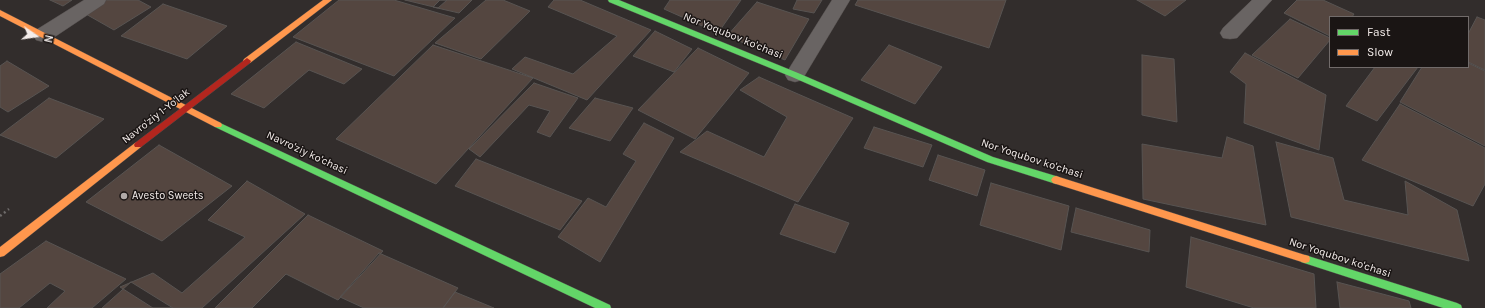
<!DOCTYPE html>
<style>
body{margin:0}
#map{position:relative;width:1485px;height:308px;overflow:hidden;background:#322d2c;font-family:Karla,sans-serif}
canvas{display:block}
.legend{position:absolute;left:1329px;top:16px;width:140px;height:52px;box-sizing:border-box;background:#1a1514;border:1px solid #716b6a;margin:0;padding:5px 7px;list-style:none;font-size:12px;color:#f4edeb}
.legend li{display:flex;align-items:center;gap:8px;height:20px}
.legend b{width:20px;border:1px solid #716b6a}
.north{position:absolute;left:16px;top:16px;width:40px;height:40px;-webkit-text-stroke:3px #1a1514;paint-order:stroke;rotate:103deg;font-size:11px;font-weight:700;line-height:16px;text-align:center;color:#f4edeb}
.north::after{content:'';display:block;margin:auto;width:14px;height:18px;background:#f4edeb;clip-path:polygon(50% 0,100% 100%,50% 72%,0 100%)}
</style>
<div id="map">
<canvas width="1485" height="308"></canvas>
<ul class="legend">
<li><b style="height:5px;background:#63d668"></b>Fast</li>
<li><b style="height:5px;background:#ff974d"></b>Slow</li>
</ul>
<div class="north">N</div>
</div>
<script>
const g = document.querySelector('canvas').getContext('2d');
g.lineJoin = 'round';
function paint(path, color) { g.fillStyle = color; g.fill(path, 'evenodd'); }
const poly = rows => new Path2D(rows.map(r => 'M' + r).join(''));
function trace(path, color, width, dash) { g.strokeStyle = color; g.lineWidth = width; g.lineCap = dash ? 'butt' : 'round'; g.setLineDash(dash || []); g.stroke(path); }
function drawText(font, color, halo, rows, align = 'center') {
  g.font = font + ' Karla,sans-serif'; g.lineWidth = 3; g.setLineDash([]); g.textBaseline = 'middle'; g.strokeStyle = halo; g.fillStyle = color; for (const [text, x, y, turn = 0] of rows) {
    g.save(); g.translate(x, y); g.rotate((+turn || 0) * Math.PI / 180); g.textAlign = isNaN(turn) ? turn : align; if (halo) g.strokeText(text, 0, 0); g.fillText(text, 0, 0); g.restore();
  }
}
const building = poly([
 [50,0,72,0,63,6,50,0],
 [106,0,138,0,151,7,114,30,84,13,106,0],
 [339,0,394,0,455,18,394,76,293,37,339,0],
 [405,0,447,0,438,8,405,0],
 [440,0,472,0,459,13,433,7,440,0],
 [486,0,503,0,530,11,481,59,435,43,486,0],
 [554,0,580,0,651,30,587,100,512,69,525,57,573,74,617,36,548,7,554,0],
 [670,0,741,0,718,33,664,9,670,0],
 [797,0,822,0,814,13,793,9,797,0],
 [858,0,1006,0,989,48,855,5,858,0],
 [1137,0,1186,0,1165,16,1137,0],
 [1297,0,1323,0,1354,14,1352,17,1330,17,1330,36,1284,13,1297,0],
 [757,2,809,19,785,60,727,36,757,2],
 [163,4,227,26,187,59,121,36,163,4],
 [1477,17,1485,20,1485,70,1468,62,1468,34,1477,17],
 [1290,19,1330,38,1330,40,1298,78,1252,55,1290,19],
 [655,31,692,49,674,72,633,56,655,31],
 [296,42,362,69,344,84,309,70,264,108,231,94,296,42],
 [433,45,533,78,436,184,336,139,433,45],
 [889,45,942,67,915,104,861,80,889,45],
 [698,48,749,73,695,139,638,110,698,48],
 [1245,53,1326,95,1319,150,1244,123,1246,84,1230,72,1245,53],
 [1142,55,1174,59,1177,122,1142,115,1142,55],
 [7,61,49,86,8,112,0,107,0,66,7,61],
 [1468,63,1485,71,1485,146,1400,102,1422,67,1468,67,1468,63],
 [1375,67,1418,67,1377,121,1346,106,1375,67],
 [759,77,853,118,798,202,680,152,707,131,764,157,787,117,740,90,759,77],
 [534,83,578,98,550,137,537,132,550,111,529,105,480,157,469,149,534,83],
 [49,98,104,119,56,158,0,135,49,98],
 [595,98,633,108,610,141,569,128,595,98],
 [1400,104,1485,148,1485,184,1473,206,1362,160,1400,104],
 [644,123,674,138,600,262,558,237,588,198,606,207,636,161,623,154,644,123],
 [874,127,932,145,923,167,864,148,874,127],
 [1227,137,1253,146,1266,225,1143,199,1142,144,1222,158,1227,137],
 [1276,142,1333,158,1344,200,1408,215,1405,181,1457,210,1469,261,1291,217,1276,142],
 [159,145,232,186,162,241,86,202,159,145],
 [938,155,985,170,977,196,929,180,938,155],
 [476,159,582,201,560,230,455,186,476,159],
 [247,181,305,214,202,308,153,308,120,287,153,273,182,293,245,237,208,220,247,181],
 [991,183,1069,206,1061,250,980,225,991,183],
 [795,204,849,223,835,253,780,234,795,204],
 [1076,208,1150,230,1149,252,1071,232,1076,208],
 [308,215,383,251,338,300,286,274,252,308,215,308,308,215],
 [1191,237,1314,274,1316,308,1254,308,1186,287,1191,237],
 [46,241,126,279,92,308,47,308,65,291,50,283,19,308,0,308,0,274,46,241],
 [379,253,458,288,443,308,364,308,340,297,379,253],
 [131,282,173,308,102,308,131,282],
 [1337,282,1409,301,1411,308,1340,308,1337,282],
 [455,292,494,308,443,308,455,292]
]);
paint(building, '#544640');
trace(building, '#585452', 1);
const street = poly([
 [84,0,106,0,104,4,50,40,43,42,36,40,33,35,36,30,84,0],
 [832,0,850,0,802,80,795,82,788,80,785,75,832,0],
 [1252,0,1272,0,1237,38,1230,39,1223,38,1220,33,1223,28,1252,0]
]);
const fast = poly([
 [608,0,619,0,798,73,993,157,1059,177,1061,180,1059,183,1056,184,987,162,792,77,609,2,608,0],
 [218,122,610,305,611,308,595,308,215,127,214,125,215,123,218,122],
 [1305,255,1457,303,1461,305,1462,308,1443,308,1301,262,1300,259,1301,256,1305,255]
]);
const slow = poly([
 [323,0,332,0,250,63,244,63,243,61,244,59,323,0],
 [0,10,221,123,222,125,221,127,215,127,0,16,0,10],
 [138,142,141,143,142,145,141,147,4,256,0,257,0,247,135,143,138,142],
 [1056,176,1305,255,1309,256,1310,259,1309,262,1305,263,1053,183,1051,180,1053,177,1056,176]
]);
const jam = poly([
 [247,58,251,61,250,63,141,147,135,147,134,145,135,143,247,58]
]);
trace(street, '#4e4948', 1);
trace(fast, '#4e4948', 1);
trace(slow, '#4e4948', 1);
trace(jam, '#4e4948', 1);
trace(poly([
 [0,216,9,209]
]), '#6e6b6a', 2.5, [2, 3]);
paint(street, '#696463');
paint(fast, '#63d668');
paint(slow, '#ff974d');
paint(jam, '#b3261e');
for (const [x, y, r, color] of [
 [124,196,4,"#b0aaa8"]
]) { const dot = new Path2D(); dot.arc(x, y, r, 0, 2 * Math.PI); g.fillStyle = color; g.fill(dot); trace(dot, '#1a1514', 1.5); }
drawText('11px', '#f4edeb', '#1a1514', [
 ["Nor Yoqubov ko'chasi",733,36,22],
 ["Navro'ziy 1-Yo'lak",156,116,-38],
 ["Navro'ziy ko'chasi",307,153,25],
 ["Nor Yoqubov ko'chasi",1032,159,18],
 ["Nor Yoqubov ko'chasi",1340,258,18]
]);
drawText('11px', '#f4edeb', '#1a1514', [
 ["Avesto Sweets",132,196]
], 'left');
</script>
